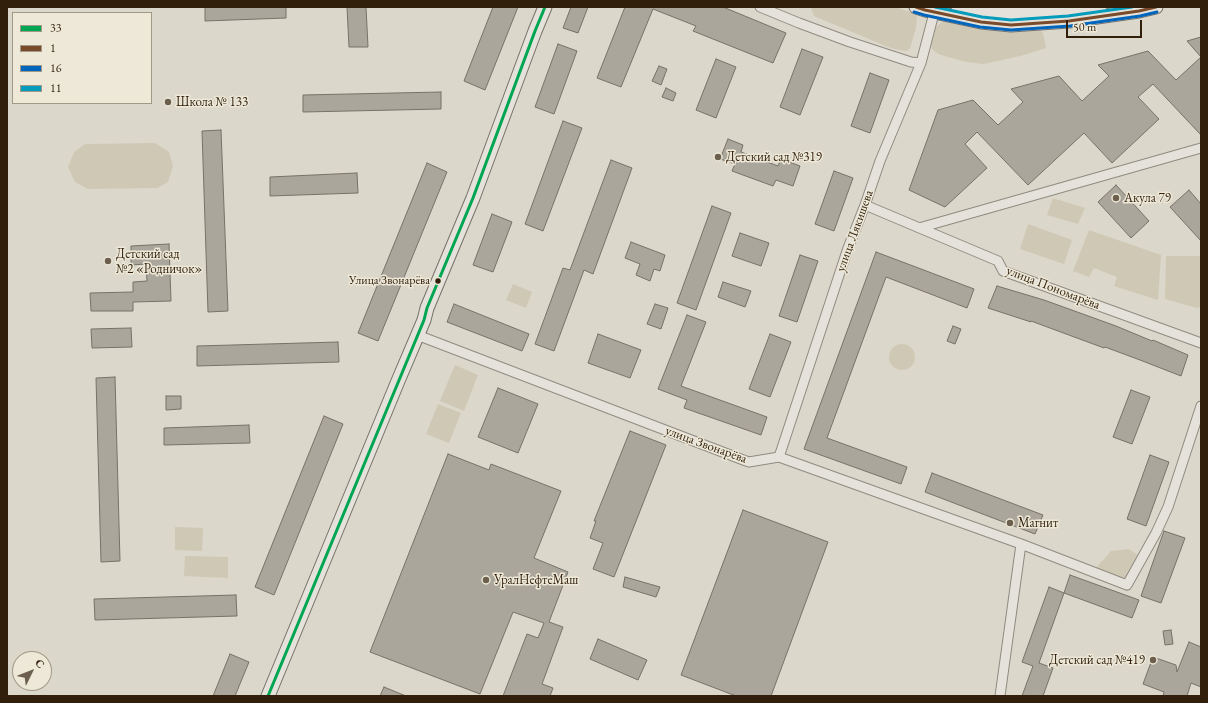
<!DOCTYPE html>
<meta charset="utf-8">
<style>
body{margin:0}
#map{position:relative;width:1208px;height:703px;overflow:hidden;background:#dbd7ca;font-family:"EB Garamond",serif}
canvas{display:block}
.frame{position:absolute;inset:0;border:8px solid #311f0c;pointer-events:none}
.legend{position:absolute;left:12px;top:12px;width:140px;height:92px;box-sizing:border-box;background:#ede8d7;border:1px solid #a29886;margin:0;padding:5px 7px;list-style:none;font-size:12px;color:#311f0c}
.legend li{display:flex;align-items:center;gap:8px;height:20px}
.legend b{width:20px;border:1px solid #a29886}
.north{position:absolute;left:12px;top:651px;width:40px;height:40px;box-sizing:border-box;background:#ede8d7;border:1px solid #a29886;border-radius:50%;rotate:47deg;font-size:11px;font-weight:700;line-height:16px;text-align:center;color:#311f0c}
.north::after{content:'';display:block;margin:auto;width:14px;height:18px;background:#6c5f4e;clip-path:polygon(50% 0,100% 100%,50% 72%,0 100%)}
.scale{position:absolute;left:1066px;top:20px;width:76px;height:18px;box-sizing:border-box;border:2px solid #311f0c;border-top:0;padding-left:5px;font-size:12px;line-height:14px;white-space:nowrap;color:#311f0c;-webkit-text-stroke:3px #ede8d7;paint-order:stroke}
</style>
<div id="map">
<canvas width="1208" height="703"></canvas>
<div class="frame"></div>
<ul class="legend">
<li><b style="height:5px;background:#00a651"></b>33</li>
<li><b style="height:5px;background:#7a4b2a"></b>1</li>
<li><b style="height:5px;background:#0065bd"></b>16</li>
<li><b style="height:5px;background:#059bbb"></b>11</li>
</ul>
<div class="north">С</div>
<div class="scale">50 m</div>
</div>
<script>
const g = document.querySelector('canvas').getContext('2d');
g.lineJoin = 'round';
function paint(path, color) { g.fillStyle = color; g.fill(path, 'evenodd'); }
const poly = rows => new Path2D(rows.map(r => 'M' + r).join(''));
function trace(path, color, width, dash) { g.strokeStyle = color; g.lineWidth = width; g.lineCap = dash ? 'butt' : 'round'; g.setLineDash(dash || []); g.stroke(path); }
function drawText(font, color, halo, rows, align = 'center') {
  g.font = font + ' "EB Garamond",serif'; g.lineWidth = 3; g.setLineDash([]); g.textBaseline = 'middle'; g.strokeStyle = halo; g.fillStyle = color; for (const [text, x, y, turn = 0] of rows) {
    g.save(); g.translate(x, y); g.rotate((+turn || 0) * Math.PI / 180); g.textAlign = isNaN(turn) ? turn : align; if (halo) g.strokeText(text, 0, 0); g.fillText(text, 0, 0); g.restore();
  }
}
paint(poly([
 [810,7,896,7,917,15,916,28,910,48,907,51,899,50,888,47,814,16,811,8],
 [943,21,979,29,1007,31,1040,30,1043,33,1046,48,1020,56,984,64,966,62,938,54,932,49,931,43,933,32,935,28],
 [155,143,169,152,173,166,168,182,157,188,88,189,75,182,68,167,74,152,85,144],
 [1053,198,1085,208,1078,224,1047,215],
 [1028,224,1072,240,1064,264,1020,249],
 [1089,230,1161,255,1158,300,1114,286,1117,277,1094,268,1089,277,1073,271],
 [1166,256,1201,256,1201,307,1197,308,1165,299],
 [513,284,532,292,526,308,506,300],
 '889 357a13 13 0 1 1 26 0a13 13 0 1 1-26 0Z',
 [455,365,478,375,464,411,440,401],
 [438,404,461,413,449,443,426,434],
 [175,527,203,528,202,551,175,550],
 [1129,549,1139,556,1125,580,1095,569,1111,551],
 [185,556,228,557,228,578,184,576]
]), '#cfc8b5');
const building = poly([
 [205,7,286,7,286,18,205,21,205,7],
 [347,7,366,7,368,47,349,47,347,7],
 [493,7,518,7,485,90,464,81,493,7],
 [571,7,588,7,578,33,563,28,571,7],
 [625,7,723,7,786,33,773,63,693,31,696,26,653,9,621,87,597,78,625,7],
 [1201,37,1201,135,1153,84,1138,97,1159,119,1112,163,1084,133,1028,185,977,132,965,144,987,168,945,207,909,190,938,110,973,100,998,125,1023,102,1011,89,1059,76,1082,101,1109,76,1098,65,1148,51,1176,80,1201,57,1187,41,1201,37],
 [558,44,577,51,554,114,535,107,558,44],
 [802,49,823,57,800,115,780,107,802,49],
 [716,59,736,67,716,118,696,110,716,59],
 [659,66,667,69,661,85,652,81,659,66],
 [870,73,889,80,870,133,851,126,870,73],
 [666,88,676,93,673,101,662,97,666,88],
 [441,92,441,109,303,112,303,95,441,92],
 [563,121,582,128,543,231,525,224,563,121],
 [221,130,228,311,208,312,202,131,221,130],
 [728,139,743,145,741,152,778,166,781,159,800,166,793,186,776,180,773,186,732,171,735,164,720,159,728,139],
 [611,160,632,168,593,274,584,270,554,351,535,344,563,268,570,270,611,160],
 [427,163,447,172,378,341,358,333,427,163],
 [834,171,853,178,834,231,815,224,834,171],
 [357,173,358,193,270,196,270,177,357,173],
 [1116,185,1149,221,1131,238,1098,202,1116,185],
 [1189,190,1201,204,1201,241,1170,207,1189,190],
 [712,206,731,213,696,310,677,303,712,206],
 [492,214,512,222,493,272,473,265,492,214],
 [740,233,769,243,761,266,732,256,740,233],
 [631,242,665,255,660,271,654,269,650,281,636,275,640,264,625,258,631,242],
 [169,244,171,301,133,302,133,311,91,311,90,293,133,292,133,282,147,281,146,264,131,265,131,246,169,244],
 [876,252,974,289,967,308,886,277,827,438,907,467,901,484,804,449,876,252],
 [800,255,818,261,797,322,779,316,800,255],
 [723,282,751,291,745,307,718,297,723,282],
 [997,286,1044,300,1116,326,1152,341,1153,340,1188,355,1181,376,1140,360,1105,347,1104,348,1031,321,1031,322,988,308,997,286],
 [454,304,529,334,522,351,447,322,454,304],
 [655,304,668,308,661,329,647,324,655,304],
 [687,315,706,322,681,386,767,417,761,435,684,408,687,400,658,389,687,315],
 [953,326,961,329,955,344,947,341,953,326],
 [131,328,132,347,92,348,91,329,131,328],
 [598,334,641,350,630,378,588,363,598,334],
 [770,334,791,342,770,397,749,389,770,334],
 [338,342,339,362,197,366,197,346,338,342],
 [115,377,120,561,101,562,96,378,115,377],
 [498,388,538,404,518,453,478,437,498,388],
 [1131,390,1150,397,1132,444,1113,437,1131,390],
 [166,396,181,396,181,409,166,410,166,396],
 [324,416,343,424,274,595,255,587,324,416],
 [249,425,250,443,164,445,164,428,249,425],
 [630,431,666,445,614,577,593,569,603,543,590,538,596,521,594,521,630,431],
 [448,454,489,470,491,464,561,491,534,558,568,572,549,622,563,627,542,684,553,688,550,696,503,696,527,634,538,638,544,623,513,612,480,694,370,652,448,454],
 [1150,455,1169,462,1146,526,1127,519,1150,455],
 [932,473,1043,515,1035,534,925,492,932,473],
 [743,510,828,542,771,696,736,696,681,675,743,510],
 [1164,531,1185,538,1161,603,1141,596,1164,531],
 [1070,575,1139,600,1132,618,1064,593,1070,575],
 [625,577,660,587,656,597,623,587,625,577],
 [1049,587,1064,593,1039,663,1053,668,1043,696,1022,696,1033,666,1022,662,1049,587],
 [236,595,237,616,95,620,94,599,236,595],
 [1171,630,1173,644,1165,645,1163,631,1171,630],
 [598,639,647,660,638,680,590,659,598,639],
 [1189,642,1201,647,1201,687,1191,683,1187,696,1163,696,1164,692,1143,684,1153,657,1176,665,1177,672,1189,642],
 [230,654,249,662,235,696,213,696,230,654],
 [384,687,406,696,380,696,384,687]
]);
paint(building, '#aba69c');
trace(building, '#777268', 1);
const minor = poly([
 [760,7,799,23,850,42,911,62,921,63],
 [865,205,998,261,1003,271,1201,343],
 [919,228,1201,148],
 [417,335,746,461,749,462,779,457,1021,544,1127,585,1156,533,1168,507,1201,406],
 [779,457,848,248,865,205,880,161,921,63,933,17,934,7],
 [1000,696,1021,544]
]);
const secondary = poly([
 [916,7,925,10,981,22,1011,25,1069,21,1139,11,1156,7],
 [958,7,985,12,1016,14,1042,14,1100,7],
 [268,696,398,381,424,320,427,308,445,265,473,198,535,31,545,7]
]);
trace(minor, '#908b81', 11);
trace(secondary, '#777268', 15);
trace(minor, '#e4e2db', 9);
trace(secondary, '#e4e2db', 13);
trace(poly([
 [268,696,424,320,427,308,473,198,535,31,545,7]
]), '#00a651', 3);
trace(poly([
 [916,7,925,10,981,22,1011,25,1069,21,1139,11,1156,7]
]), '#7a4b2a', 3);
trace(poly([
 [914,12,924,15,980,27,1011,30,1070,26,1140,16,1157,12]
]), '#0065bd', 3);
trace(poly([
 [935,7,982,17,1011,20,1068,16,1132,7]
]), '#059bbb', 3);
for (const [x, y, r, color] of [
 [168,102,4,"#6c5f4e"],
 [718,157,4,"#6c5f4e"],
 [1116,198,4,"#6c5f4e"],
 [108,261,4,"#6c5f4e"],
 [438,281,3.5,"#311f0c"],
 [1010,523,4,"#6c5f4e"],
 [486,580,4,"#6c5f4e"],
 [1153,660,4,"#6c5f4e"]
]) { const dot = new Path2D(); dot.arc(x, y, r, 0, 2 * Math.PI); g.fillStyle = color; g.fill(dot); trace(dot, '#ede8d7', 1.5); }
drawText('12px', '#311f0c', '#ede8d7', [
 ["Улица Звонарёва",430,281]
], 'right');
drawText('13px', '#311f0c', '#ede8d7', [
 ["Школа № 133",176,102],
 ["Детский сад №319",726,157],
 ["Акула 79",1124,198],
 ["Детский сад",116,254],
 ["№2 «Родничок»",116,269],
 ["Магнит",1018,523],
 ["УралНефтеМаш",494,580],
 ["Детский сад №419",1145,660,"right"]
], 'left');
drawText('13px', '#311f0c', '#ede8d7', [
 ["улица Лякишева",855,231,-70],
 ["улица Пономарёва",1053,288,21],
 ["улица Звонарёва",706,445,20]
]);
</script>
